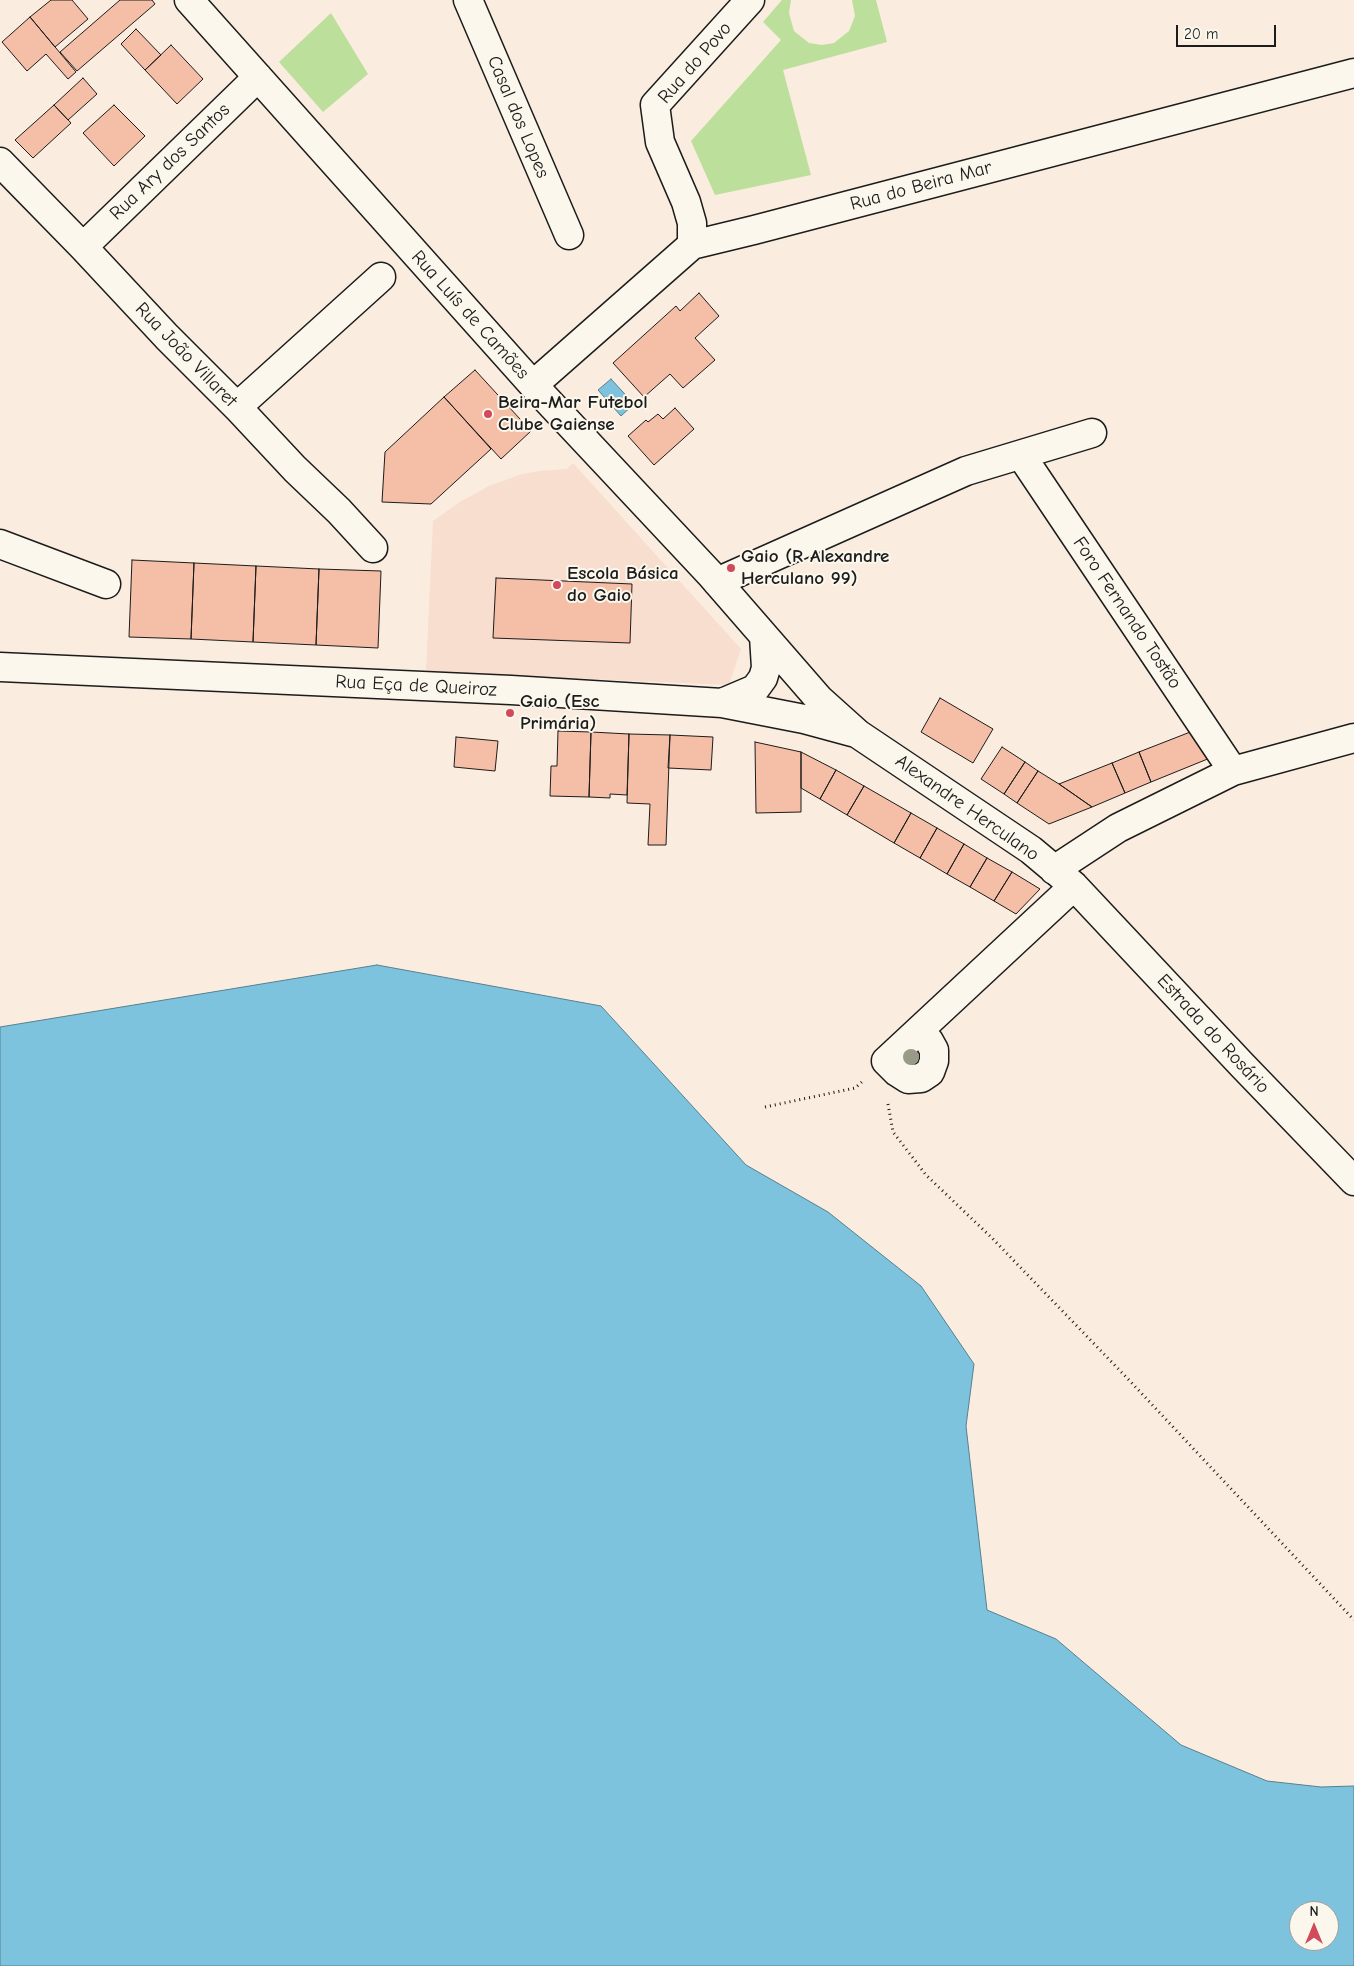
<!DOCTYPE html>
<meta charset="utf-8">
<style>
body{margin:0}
#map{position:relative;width:1354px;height:1966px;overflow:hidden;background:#faecde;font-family:"Comic Neue",sans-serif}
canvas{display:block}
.north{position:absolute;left:1289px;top:1901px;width:50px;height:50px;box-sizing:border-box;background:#fbf7ec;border:1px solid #a29f99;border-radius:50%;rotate:0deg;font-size:14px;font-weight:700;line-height:20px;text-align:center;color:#1c1c1c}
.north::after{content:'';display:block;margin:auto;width:18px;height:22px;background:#d1495b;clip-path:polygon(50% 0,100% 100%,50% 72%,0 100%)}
.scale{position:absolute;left:1176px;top:25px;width:100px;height:22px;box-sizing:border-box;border:2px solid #1c1c1c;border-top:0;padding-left:6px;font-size:15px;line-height:18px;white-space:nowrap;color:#1c1c1c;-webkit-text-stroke:4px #fbf7ec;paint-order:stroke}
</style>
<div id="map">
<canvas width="1354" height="1966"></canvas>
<div class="north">N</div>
<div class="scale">20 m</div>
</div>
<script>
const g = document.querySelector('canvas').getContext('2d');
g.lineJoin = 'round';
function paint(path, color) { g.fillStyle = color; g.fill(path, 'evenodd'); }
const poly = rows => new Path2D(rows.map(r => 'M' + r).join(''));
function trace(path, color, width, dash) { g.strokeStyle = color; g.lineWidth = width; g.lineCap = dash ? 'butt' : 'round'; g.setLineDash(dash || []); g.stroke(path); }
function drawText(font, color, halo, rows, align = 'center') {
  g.font = font + ' "Comic Neue",sans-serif'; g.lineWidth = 4; g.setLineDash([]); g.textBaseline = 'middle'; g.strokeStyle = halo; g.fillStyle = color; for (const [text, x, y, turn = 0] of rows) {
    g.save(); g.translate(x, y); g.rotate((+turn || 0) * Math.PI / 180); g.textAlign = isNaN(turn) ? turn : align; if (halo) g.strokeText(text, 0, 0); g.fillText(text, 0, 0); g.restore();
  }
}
paint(poly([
 [573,463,741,649,729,685,426,672,433,521,460,502,489,486,522,474,540,471,567,469]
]), '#f8dece');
paint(poly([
 [782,0,791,0,789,13,794,31,809,43,822,45,834,43,849,31,855,16,852,0,876,0,887,42,783,70,811,175,715,195,691,141,781,40,763,22],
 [331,13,368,74,323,112,279,62]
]), '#bce09b');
const water = poly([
 [611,379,634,404,621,416,598,390,611,379],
 [377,965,601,1006,746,1165,828,1212,921,1286,974,1364,966,1426,987,1610,1056,1639,1181,1745,1267,1781,1321,1787,1354,1786,1354,1966,0,1966,0,1027,377,965],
 [1299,1911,1329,1911,1329,1941,1299,1941,1299,1911]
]);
paint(water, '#7dc3de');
trace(water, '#568090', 1);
const building = poly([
 [51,0,72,0,88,19,55,47,30,17,51,0],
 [120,0,152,0,155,4,77,71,60,52,120,0],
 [30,17,76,72,68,79,46,54,27,71,2,42,30,17],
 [136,29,161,55,145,70,121,44,136,29],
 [171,45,203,79,177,104,145,70,171,45],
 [83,78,97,94,68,120,54,105,83,78],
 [54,105,71,123,33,158,15,140,54,105],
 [114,105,145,136,114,166,83,133,114,105],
 [699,293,719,316,695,338,715,360,683,388,670,374,644,397,613,363,676,306,680,311,699,293],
 [475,370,531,431,501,459,444,397,475,370],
 [444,397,491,449,431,504,382,502,385,452,444,397],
 [675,408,694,429,654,465,628,436,646,420,648,422,658,414,663,419,675,408],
 [132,560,194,563,191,639,129,637,132,560],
 [194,563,256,566,253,642,191,639,194,563],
 [256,566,319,569,316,645,253,642,256,566],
 [319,569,381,571,378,648,316,645,319,569],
 [496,578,632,584,630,643,493,638,496,578],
 [940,698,993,729,973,763,921,732,940,698],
 [1198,729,1210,758,1151,782,1139,752,1198,729],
 [558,731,591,732,589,797,550,796,551,766,557,766,558,731],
 [591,732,629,734,627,795,610,794,610,798,589,797,591,732],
 [629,734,670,735,666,845,648,845,650,804,627,803,629,734],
 [670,735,713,737,711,770,668,768,670,735],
 [456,737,498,741,495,771,454,767,456,737],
 [755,742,801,752,801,812,756,813,755,742],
 [1002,747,1025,762,1004,794,981,779,1002,747],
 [801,752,836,770,820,799,801,788,801,752],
 [1139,752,1151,782,1125,793,1112,763,1139,752],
 [1025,762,1038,771,1017,803,1004,794,1025,762],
 [1112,763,1125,793,1092,807,1059,784,1112,763],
 [836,770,864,786,847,815,820,799,836,770],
 [1038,771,1059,784,1092,807,1049,824,1017,803,1038,771],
 [864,786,911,813,894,843,847,815,864,786],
 [911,813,937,828,920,858,894,843,911,813],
 [937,828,964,844,947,874,920,858,937,828],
 [964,844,987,858,970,887,947,874,964,844],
 [987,858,1012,872,994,901,970,887,987,858],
 [1012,872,1040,889,1016,914,994,901,1012,872]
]);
paint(building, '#f4bea7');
trace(building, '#1c1c1c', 1);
const minor = poly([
 [189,0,533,385,712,576,819,699,858,734,1031,850,1074,886,1242,1065,1354,1181],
 [468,0,569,235],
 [0,162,83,247,167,337,237,407,295,469,339,511,373,548],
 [692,245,692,223,686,202,660,142,655,105,750,0],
 [83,247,258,77],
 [533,385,692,245,754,230,1354,73],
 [237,407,381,277],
 [1021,455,1233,771],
 [0,544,106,584],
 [717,582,966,471,1092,433],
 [0,667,511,690,722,703,804,719,852,732],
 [722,703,755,689,763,678,766,668,764,636],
 [1054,870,1118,828,1233,771,1354,738],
 [920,1030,929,1041,934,1050,934,1061,930,1072,921,1078,908,1079,897,1072,886,1061,1074,886]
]);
trace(minor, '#1c1c1c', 31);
trace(poly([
 [888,1104,893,1132,926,1175,992,1238,1129,1380,1354,1620],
 [765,1107,855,1088,863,1081]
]), '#1c1c1c', 3, [1, 4]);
trace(minor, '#fbf7ec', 28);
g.fillStyle = '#9a9a88';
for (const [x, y] of [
 [911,1057]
]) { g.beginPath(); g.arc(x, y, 8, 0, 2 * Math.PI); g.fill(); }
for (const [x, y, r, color] of [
 [488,414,5,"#d1495b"],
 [731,568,5,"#d1495b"],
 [557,585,5,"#d1495b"],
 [510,713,5,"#d1495b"]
]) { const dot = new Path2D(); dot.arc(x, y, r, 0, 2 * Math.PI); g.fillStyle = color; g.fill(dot); trace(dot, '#fbf7ec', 2); }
drawText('19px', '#1c1c1c', '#fbf7ec', [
 ["Rua do Povo",695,63,-49],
 ["Casal dos Lopes",518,117,67],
 ["Rua Ary dos Santos",170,162,-44],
 ["Rua do Beira Mar",921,186,-15],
 ["Rua Luís de Camões",470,315,48],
 ["Rua João Villaret",186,355,46],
 ["Foro Fernando Tostão",1127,613,56],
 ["Rua Eça de Queiroz",416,686,3],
 ["Alexandre Herculano",967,808,35],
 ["Estrada do Rosário",1213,1034,47]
]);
drawText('bold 19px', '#1c1c1c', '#fbf7ec', [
 ["Beira-Mar Futebol",498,403],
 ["Clube Gaiense",498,425],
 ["Gaio (R Alexandre",741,557],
 ["Herculano 99)",741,579],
 ["Escola Básica",567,574],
 ["do Gaio",567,596],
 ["Gaio (Esc",520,702],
 ["Primária)",520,724]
], 'left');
</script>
